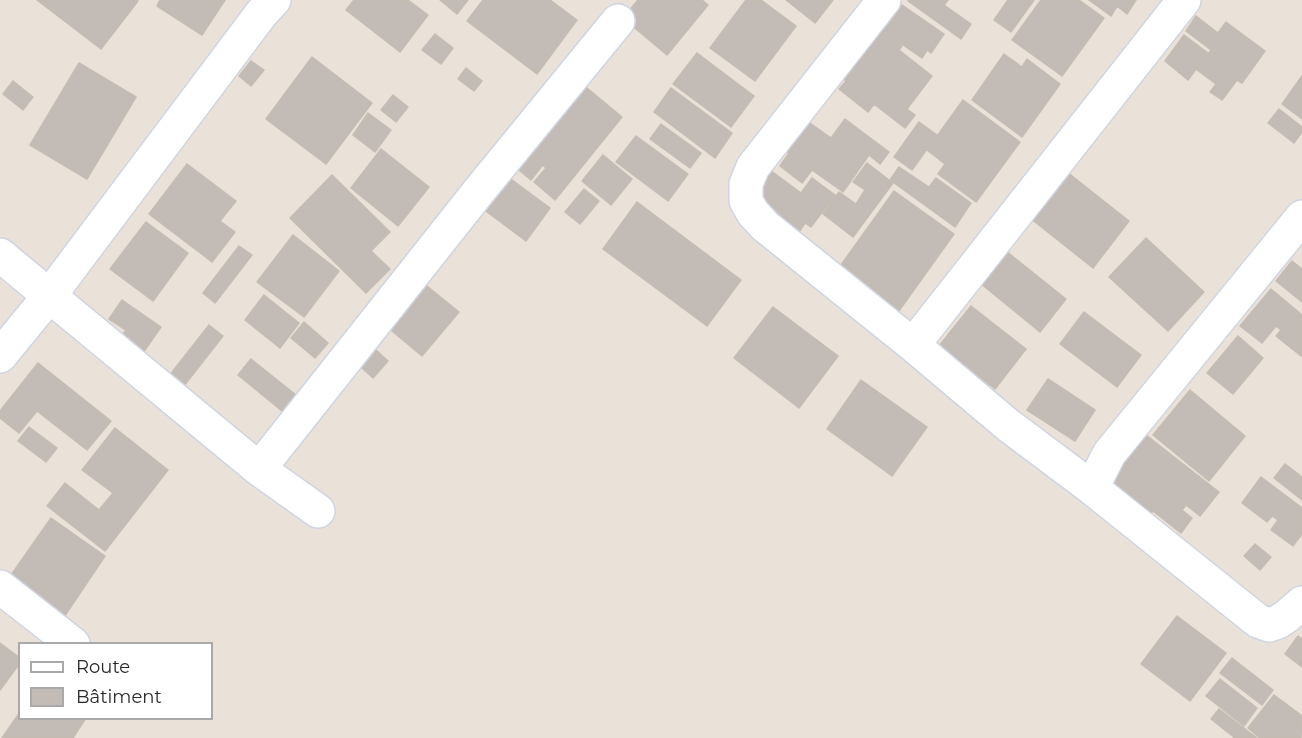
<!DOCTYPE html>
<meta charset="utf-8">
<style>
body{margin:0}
#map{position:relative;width:1302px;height:738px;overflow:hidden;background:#eae1d9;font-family:Montserrat,sans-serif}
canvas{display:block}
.legend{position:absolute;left:18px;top:642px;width:195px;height:78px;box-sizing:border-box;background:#fff;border:2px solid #a9a9a9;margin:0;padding:8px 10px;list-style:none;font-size:18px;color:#282828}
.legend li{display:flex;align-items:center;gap:12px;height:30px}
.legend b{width:30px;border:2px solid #a9a9a9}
</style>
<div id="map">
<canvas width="1302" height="738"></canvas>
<ul class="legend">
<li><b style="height:8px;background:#fff"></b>Route</li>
<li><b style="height:16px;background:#c2bbb6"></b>Bâtiment</li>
</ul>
</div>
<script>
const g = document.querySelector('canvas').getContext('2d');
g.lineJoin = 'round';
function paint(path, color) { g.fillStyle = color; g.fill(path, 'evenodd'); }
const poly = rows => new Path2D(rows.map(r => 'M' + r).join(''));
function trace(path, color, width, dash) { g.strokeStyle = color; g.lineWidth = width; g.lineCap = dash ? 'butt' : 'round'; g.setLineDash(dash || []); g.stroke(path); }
const building = poly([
 [37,0,136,0,138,1,101,49,37,0],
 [160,0,225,0,202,35,157,6,160,0],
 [354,0,408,0,428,15,400,52,346,10,354,0],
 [440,0,468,0,457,14,440,0],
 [483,0,550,0,577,20,537,74,467,21,483,0],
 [638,0,702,0,708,5,667,55,623,18,638,0],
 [746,0,761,0,796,26,755,81,710,48,746,0],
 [786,0,833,0,815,23,786,0],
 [909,0,948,0,944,5,971,24,961,39,908,1,909,0],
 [1008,0,1034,0,1011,32,994,20,1008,0],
 [1041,0,1079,0,1104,18,1062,76,1012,40,1041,0],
 [1089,0,1136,0,1127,14,1117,6,1111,16,1089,0],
 [902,5,944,34,931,53,927,50,922,58,883,31,902,5],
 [1196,16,1218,33,1226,22,1265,51,1242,83,1237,80,1222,100,1210,92,1216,84,1197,70,1211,50,1186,31,1196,16],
 [874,24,902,46,899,50,932,76,907,109,915,115,905,128,874,104,868,112,839,89,846,81,840,77,874,24],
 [435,34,453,48,441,64,422,50,435,34],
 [1184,35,1208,53,1188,80,1165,61,1184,35],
 [697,53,754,96,731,127,673,84,697,53],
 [1004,54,1022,67,1027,59,1060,84,1022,137,972,100,1004,54],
 [312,57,372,103,326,164,266,119,312,57],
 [251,61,264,70,251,86,239,76,251,61],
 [79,63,136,97,87,179,30,145,79,63],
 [466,68,482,81,474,91,458,79,466,68],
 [1302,76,1302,119,1282,104,1302,76],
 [13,81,33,97,23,110,3,94,13,81],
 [581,83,622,117,555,200,534,182,546,168,526,151,581,83],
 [671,88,732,133,715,158,654,112,671,88],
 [393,95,408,107,396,122,381,110,393,95],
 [963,100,1020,142,976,202,938,174,945,164,927,150,963,100],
 [1279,109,1302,127,1302,132,1294,143,1268,123,1279,109],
 [368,113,391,130,375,152,353,135,368,113],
 [800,116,831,138,845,119,889,152,880,164,869,155,843,192,812,170,802,183,780,166,789,153,779,146,800,116],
 [919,122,937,135,912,170,894,157,919,122],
 [661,124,701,153,690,168,650,139,661,124],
 [636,136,688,174,668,201,616,162,636,136],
 [381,149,429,187,398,226,351,188,381,149],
 [525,151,542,166,531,180,514,166,525,151],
 [603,155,632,179,611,205,582,181,603,155],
 [867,163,893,183,853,237,823,214,839,192,856,204,865,190,853,182,867,163],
 [187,164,236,201,220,221,235,232,212,262,149,214,187,164],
 [899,167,929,187,936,178,971,203,955,227,890,180,899,167],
 [770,170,801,193,812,178,835,195,811,227,805,223,797,235,752,196,770,170],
 [1067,172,1129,221,1093,268,1030,218,1067,172],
 [504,174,550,208,526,241,479,206,504,174],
 [332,175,390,232,371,251,390,269,366,293,290,218,332,175],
 [584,189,599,201,580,224,565,212,584,189],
 [894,191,954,234,896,315,836,272,894,191],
 [637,202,741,280,707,326,603,249,637,202],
 [146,222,188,253,153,301,110,269,146,222],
 [293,235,339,271,304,317,257,282,293,235],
 [1146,238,1204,292,1168,331,1109,277,1146,238],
 [239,246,252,255,215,303,203,293,239,246],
 [1006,251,1066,299,1040,332,980,283,1006,251],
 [1292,261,1302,269,1302,302,1276,281,1292,261],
 [422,282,459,312,422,356,386,326,422,282],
 [1271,289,1302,315,1302,354,1301,356,1276,336,1281,330,1276,326,1262,343,1240,326,1271,289],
 [264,295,299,323,280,348,245,320,264,295],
 [122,300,161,327,138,360,116,345,126,330,109,319,122,300],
 [971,306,1026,349,995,389,939,346,971,306],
 [773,307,838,356,799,408,734,358,773,307],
 [1084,312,1141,355,1117,387,1060,344,1084,312],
 [304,322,328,343,315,358,291,338,304,322],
 [209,325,223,336,183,387,169,376,209,325],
 [1238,336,1263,358,1233,394,1207,373,1238,336],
 [365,340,388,361,373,378,350,357,365,340],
 [251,359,296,395,282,411,238,375,251,359],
 [38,363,111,421,87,450,37,411,19,433,0,418,0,411,38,363],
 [1048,379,1095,410,1075,441,1027,410,1048,379],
 [861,380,927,427,892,476,827,429,861,380],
 [1190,390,1245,436,1209,481,1153,435,1190,390],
 [29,427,57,448,46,462,18,441,29,427],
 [115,428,168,470,105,551,47,506,65,483,99,510,113,493,82,470,115,428],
 [1146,435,1219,492,1200,516,1186,505,1182,510,1192,518,1181,533,1153,511,1144,522,1103,490,1146,435],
 [1285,464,1302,477,1302,500,1274,478,1285,464],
 [1261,477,1302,508,1302,534,1293,546,1271,530,1278,520,1272,516,1267,522,1242,503,1261,477],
 [51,518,105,556,64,617,9,578,51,518],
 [1255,544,1271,557,1260,570,1244,556,1255,544],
 [1177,616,1226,653,1190,701,1141,664,1177,616],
 [1298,636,1302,639,1302,667,1285,654,1298,636],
 [0,643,20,658,20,663,0,690,0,643],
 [1232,658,1273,690,1262,705,1220,673,1232,658],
 [1220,679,1257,708,1244,726,1206,696,1220,679],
 [1274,695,1302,716,1301,738,1260,738,1248,728,1274,695],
 [1219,709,1257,738,1235,738,1211,719,1219,709],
 [20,712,20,718,86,718,73,738,2,738,20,712]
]);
paint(building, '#c2bbb6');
trace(building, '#c5bdb3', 1.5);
const minor = poly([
 [884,0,753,167,746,184,746,201,753,213,765,226,913,345,1008,425,1092,488,1258,621,1269,625,1278,622,1287,616,1302,603],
 [0,255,259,469,318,511],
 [913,345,1184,0],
 [0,356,50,295,261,14,274,0],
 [259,469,479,191,618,21],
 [1092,488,1109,454,1302,217],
 [0,587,73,644]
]);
trace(minor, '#cfd4e1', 36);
trace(minor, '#fff', 33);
</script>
